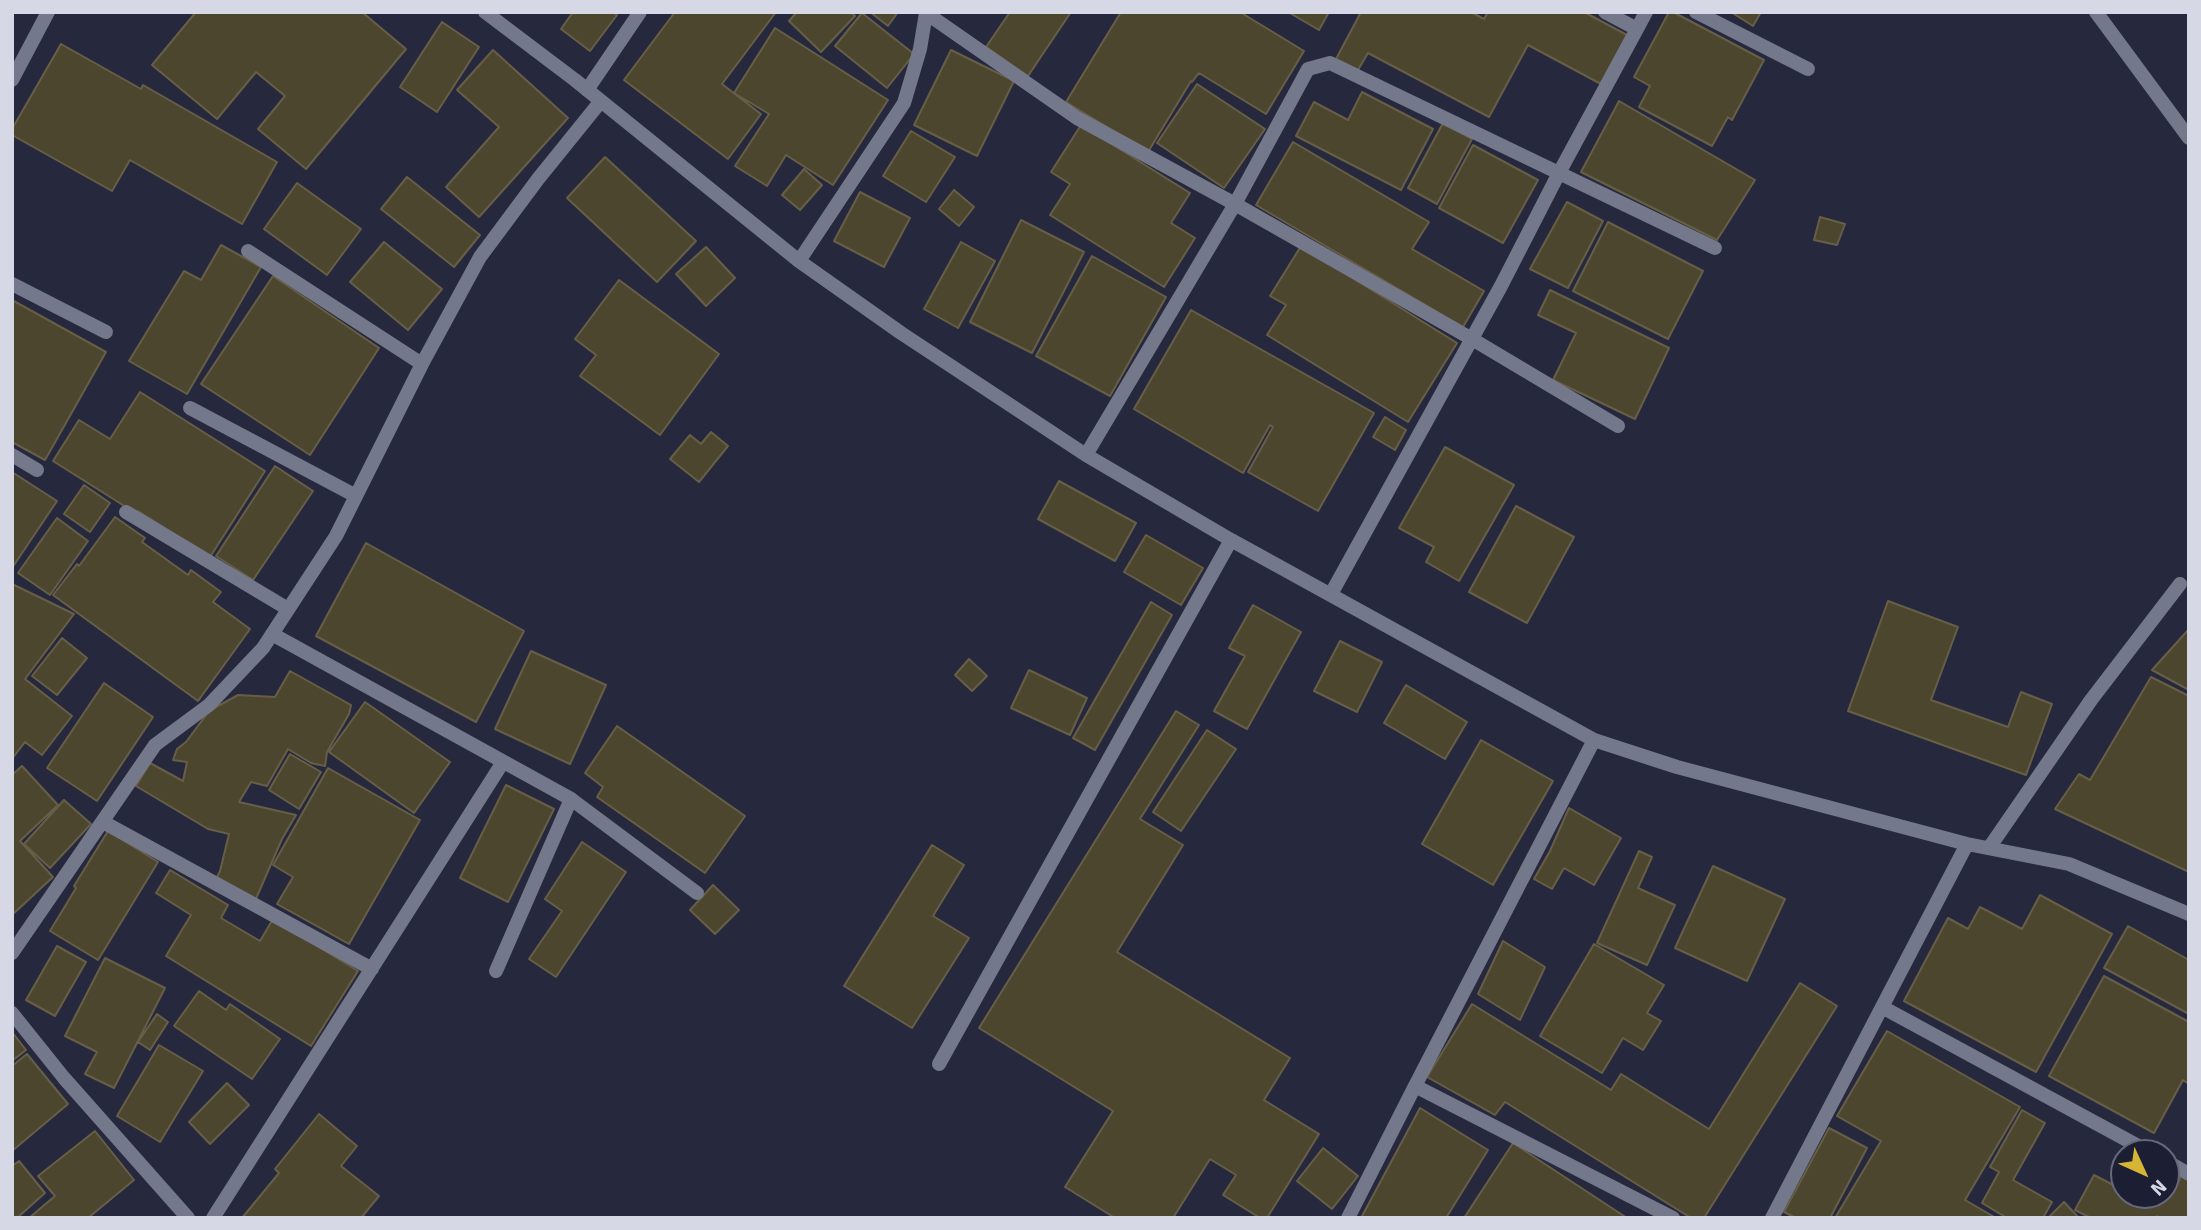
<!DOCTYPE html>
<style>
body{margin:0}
#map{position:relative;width:2201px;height:1230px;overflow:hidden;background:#26293e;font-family:Signika,sans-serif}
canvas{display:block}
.frame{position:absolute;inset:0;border:14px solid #d6d8e6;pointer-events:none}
.north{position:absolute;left:2110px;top:1139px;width:70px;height:70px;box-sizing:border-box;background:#1c1f33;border:2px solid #66697b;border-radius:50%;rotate:135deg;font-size:19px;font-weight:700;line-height:28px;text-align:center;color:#d6d8e6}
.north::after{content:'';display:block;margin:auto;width:24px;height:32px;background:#d6b534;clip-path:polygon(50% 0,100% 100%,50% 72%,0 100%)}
</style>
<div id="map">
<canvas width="2201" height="1230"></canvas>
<div class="frame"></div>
<div class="north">N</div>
</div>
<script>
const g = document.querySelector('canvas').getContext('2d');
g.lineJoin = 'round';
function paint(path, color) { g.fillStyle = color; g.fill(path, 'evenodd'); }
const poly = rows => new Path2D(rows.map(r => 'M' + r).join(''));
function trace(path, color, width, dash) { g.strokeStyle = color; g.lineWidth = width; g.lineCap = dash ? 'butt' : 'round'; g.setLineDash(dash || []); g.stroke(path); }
const building = poly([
 [196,12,362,12,406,49,306,169,258,129,285,96,256,72,217,119,152,65,196,12],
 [573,12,613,12,617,15,590,51,561,29,573,12],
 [675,12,776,12,722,84,761,114,728,159,624,80,675,12],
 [797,12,851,12,855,16,821,52,789,21,797,12],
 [870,12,898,12,888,26,870,12],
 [1010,12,1071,12,1028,76,986,47,1010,12],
 [1121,12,1240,12,1304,51,1266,114,1199,73,1192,82,1191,81,1148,152,1066,102,1121,12],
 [1288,12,1329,12,1319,30,1288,12],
 [1361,12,1471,12,1484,19,1488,12,1584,12,1627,35,1601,84,1528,45,1489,117,1368,53,1358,70,1336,59,1361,12],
 [1669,12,1673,12,1764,60,1732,120,1728,117,1712,146,1639,107,1650,86,1634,77,1669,12],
 [1731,12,1761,12,1753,26,1731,12],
 [862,13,914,54,887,88,835,46,862,13],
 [442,22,479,47,437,112,400,87,442,22],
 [775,28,888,100,833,185,786,155,767,186,735,166,769,114,734,93,775,28],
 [61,44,141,89,143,85,277,162,242,224,130,160,112,191,12,135,12,129,61,44],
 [493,50,568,118,479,217,446,187,499,127,457,90,493,50],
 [951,50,1014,81,977,156,914,125,951,50],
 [1197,84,1265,129,1224,188,1157,143,1197,84],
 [1362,92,1433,129,1401,190,1296,136,1314,102,1348,120,1362,92],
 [1619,101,1755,180,1717,240,1581,172,1619,101],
 [1443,123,1472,139,1437,204,1408,188,1443,123],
 [1081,125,1190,193,1171,223,1195,238,1164,287,1050,215,1070,184,1051,172,1081,125],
 [911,131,955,157,926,202,883,176,911,131],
 [1293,142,1429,222,1412,249,1484,291,1463,327,1256,205,1293,142],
 [1473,145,1538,180,1503,243,1439,208,1473,145],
 [605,157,696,241,657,282,567,198,605,157],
 [804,169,822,185,800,210,782,195,804,169],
 [407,177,480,235,454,267,381,209,407,177],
 [297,183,361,229,327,275,264,229,297,183],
 [954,190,974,207,959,226,939,209,954,190],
 [860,192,910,218,884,267,834,241,860,192],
 [1567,202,1603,221,1568,288,1530,269,1567,202],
 [1820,217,1845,224,1837,245,1814,240,1820,217],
 [1021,220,1084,252,1032,353,970,322,1021,220],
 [1608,222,1703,271,1668,339,1573,291,1608,222],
 [384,242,442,289,408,330,350,282,384,242],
 [961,242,995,261,958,328,924,309,961,242],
 [221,245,261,267,187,394,129,361,184,271,201,280,221,245],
 [1301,246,1457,343,1408,422,1267,335,1286,305,1270,296,1301,246],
 [706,247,735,278,706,306,676,274,706,247],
 [1092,256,1166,297,1110,396,1036,356,1092,256],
 [273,276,379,348,310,455,201,384,273,276],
 [619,280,719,354,660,435,580,376,596,355,575,339,619,280],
 [1550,290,1669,348,1635,419,1553,380,1576,333,1538,315,1550,290],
 [12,300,106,352,45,460,12,442,12,300],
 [1191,310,1374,413,1318,511,1248,472,1273,427,1270,425,1243,473,1134,409,1191,310],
 [140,392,265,471,210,557,138,511,137,514,53,461,79,420,110,439,140,392],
 [1385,417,1406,430,1395,450,1373,437,1385,417],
 [711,432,728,446,699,482,670,459,690,435,701,444,711,432],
 [1445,447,1514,485,1459,581,1426,562,1434,547,1399,528,1445,447],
 [275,466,313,491,253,580,216,556,275,466],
 [12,472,57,501,12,568,12,472],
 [1059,481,1136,523,1115,561,1038,519,1059,481],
 [84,485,110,503,90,532,64,514,84,485],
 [1516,506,1574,537,1527,623,1469,592,1516,506],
 [115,517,145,538,142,542,188,575,191,570,221,592,213,602,250,629,198,701,53,595,77,564,79,566,115,517],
 [57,518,88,541,50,595,18,573,57,518],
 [1146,535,1203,568,1181,605,1124,572,1146,535],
 [366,543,524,631,476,722,316,636,366,543],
 [12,584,74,614,25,679,72,716,42,755,25,742,12,759,12,584],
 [1888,601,1958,627,1931,700,2008,727,2021,692,2052,704,2026,775,1848,711,1888,601],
 [1151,602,1172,615,1095,750,1073,738,1151,602],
 [1253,605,1301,632,1247,729,1214,711,1245,656,1229,648,1253,605],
 [2189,629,2189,690,2152,670,2189,629],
 [62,638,87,658,57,695,32,676,62,638],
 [1340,641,1382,662,1357,712,1314,691,1340,641],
 [531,651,606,685,570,764,495,729,531,651],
 [969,659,987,676,972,691,955,675,969,659],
 [1029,670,1087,698,1070,735,1011,708,1029,670],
 [290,671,351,705,349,714,327,752,325,766,311,763,288,749,267,786,251,782,239,802,296,815,282,839,255,901,216,879,220,871,229,834,208,829,136,786,150,763,183,781,187,762,173,760,177,749,186,742,209,711,238,695,275,697,290,671],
 [2151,677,2189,696,2189,872,2055,809,2079,774,2090,780,2151,677],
 [104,683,153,717,97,801,47,768,104,683],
 [1406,685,1467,722,1445,759,1384,723,1406,685],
 [365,702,450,762,414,813,329,752,365,702],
 [1176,711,1199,725,1140,819,1183,845,1117,952,1290,1058,1264,1100,1319,1134,1267,1218,1260,1218,1223,1195,1236,1175,1210,1159,1173,1218,1115,1218,1065,1187,1113,1111,979,1028,1176,711],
 [617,726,745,816,705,873,597,797,603,787,585,773,617,726],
 [1207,730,1236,749,1181,831,1153,812,1207,730],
 [1481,740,1553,781,1493,885,1422,844,1481,740],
 [290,754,321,772,299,809,269,790,290,754],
 [22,766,58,805,20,841,53,877,12,915,12,775,22,766],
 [328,768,420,820,349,944,277,904,293,877,273,865,328,768],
 [506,785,554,809,508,902,460,878,506,785],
 [64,800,91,824,50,868,24,844,64,800],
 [1569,808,1621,838,1594,885,1564,868,1552,889,1534,879,1550,851,1569,808],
 [108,831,158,862,98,960,50,931,76,888,74,886,108,831],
 [582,842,626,872,556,977,529,959,562,911,545,899,582,842],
 [932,845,964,865,933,916,969,938,912,1028,844,986,932,845],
 [1639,851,1652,857,1638,888,1675,905,1647,965,1597,943,1639,851],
 [1713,866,1785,899,1747,981,1675,948,1713,866],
 [170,870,228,905,221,918,260,941,273,919,358,971,311,1046,166,956,191,915,156,893,170,870],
 [713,885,739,910,715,934,690,910,713,885],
 [2040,895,2112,934,2036,1072,1904,1001,1948,918,1968,929,1980,907,2022,929,2040,895],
 [2128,926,2189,960,2189,1014,2104,968,2128,926],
 [1503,941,1545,967,1520,1020,1478,994,1503,941],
 [1594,944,1664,985,1647,1013,1661,1021,1643,1050,1623,1038,1602,1073,1540,1036,1594,944],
 [57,946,86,962,55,1016,26,1000,57,946],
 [105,958,165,988,114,1088,85,1074,97,1052,65,1036,105,958],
 [2104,976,2189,1022,2189,1084,2183,1080,2154,1133,2049,1076,2104,976],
 [1800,983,1837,1006,1704,1218,1691,1218,1505,1102,1495,1115,1427,1077,1472,1004,1611,1090,1621,1074,1709,1129,1800,983],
 [199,991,226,1010,230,1004,280,1039,252,1079,174,1026,199,991],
 [157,1014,168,1022,150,1050,138,1042,157,1014],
 [1887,1031,2020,1107,1965,1200,1996,1218,1835,1218,1881,1141,1837,1116,1887,1031],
 [12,1032,26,1050,12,1061,12,1032],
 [159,1045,203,1071,160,1142,117,1116,159,1045],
 [27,1054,68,1104,12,1151,12,1066,27,1054],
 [227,1083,249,1105,210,1144,189,1122,227,1083],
 [1420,1108,1488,1150,1446,1218,1361,1218,1420,1108],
 [2022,1110,2045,1123,2013,1180,2052,1202,2043,1218,2007,1218,1982,1203,1999,1172,1990,1167,2022,1110],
 [319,1114,357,1146,341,1166,379,1196,361,1218,242,1218,279,1173,275,1169,319,1114],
 [1829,1128,1867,1148,1830,1218,1796,1218,1784,1212,1829,1128],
 [95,1131,134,1180,88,1218,29,1218,55,1196,38,1176,95,1131],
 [1513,1143,1627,1218,1464,1218,1513,1143],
 [1323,1148,1358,1176,1332,1209,1297,1181,1323,1148],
 [19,1161,45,1193,17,1218,12,1218,12,1166,19,1161],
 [2094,1175,2123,1190,2124,1188,2124,1195,2166,1195,2166,1176,2178,1182,2182,1175,2189,1178,2189,1218,2160,1218,2157,1216,2156,1218,2091,1218,2075,1210,2094,1175],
 [2064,1202,2079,1218,2048,1218,2064,1202]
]);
paint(building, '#4d462e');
trace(building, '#665e46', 2);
trace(poly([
 [485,12,575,80,799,261,901,333,1086,455,1231,540,1594,740,1677,767,1967,844,2069,864,2189,914],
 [1605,12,1637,29,1646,12],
 [1696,12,1808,69],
 [2096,12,2189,138],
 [12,80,48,12],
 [587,90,640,12],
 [248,251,422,364],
 [799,261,904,103,920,49,926,13,1077,118,1235,204,1472,339,1618,426],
 [12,284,106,332],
 [190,408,356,496],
 [12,455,37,470],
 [1086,455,1235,204,1308,69,1330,63,1715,248],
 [126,512,288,609],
 [1331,594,1501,286,1559,173,1637,29],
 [272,634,571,799,496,971],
 [1594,740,1415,1086,1673,1218],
 [571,799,697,893],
 [103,822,372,969],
 [1989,848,2091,700,2180,584],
 [12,953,155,745,209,705,263,648,336,536,422,364,480,257,538,179,601,101],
 [1882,1007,2151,1153],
 [12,1013,64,1078,188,1218],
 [939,1064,1231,540],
 [2166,1161,2189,1174],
 [213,1218,503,762],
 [1348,1218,1415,1086],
 [1772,1218,1967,844]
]), '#74788b', 14);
</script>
